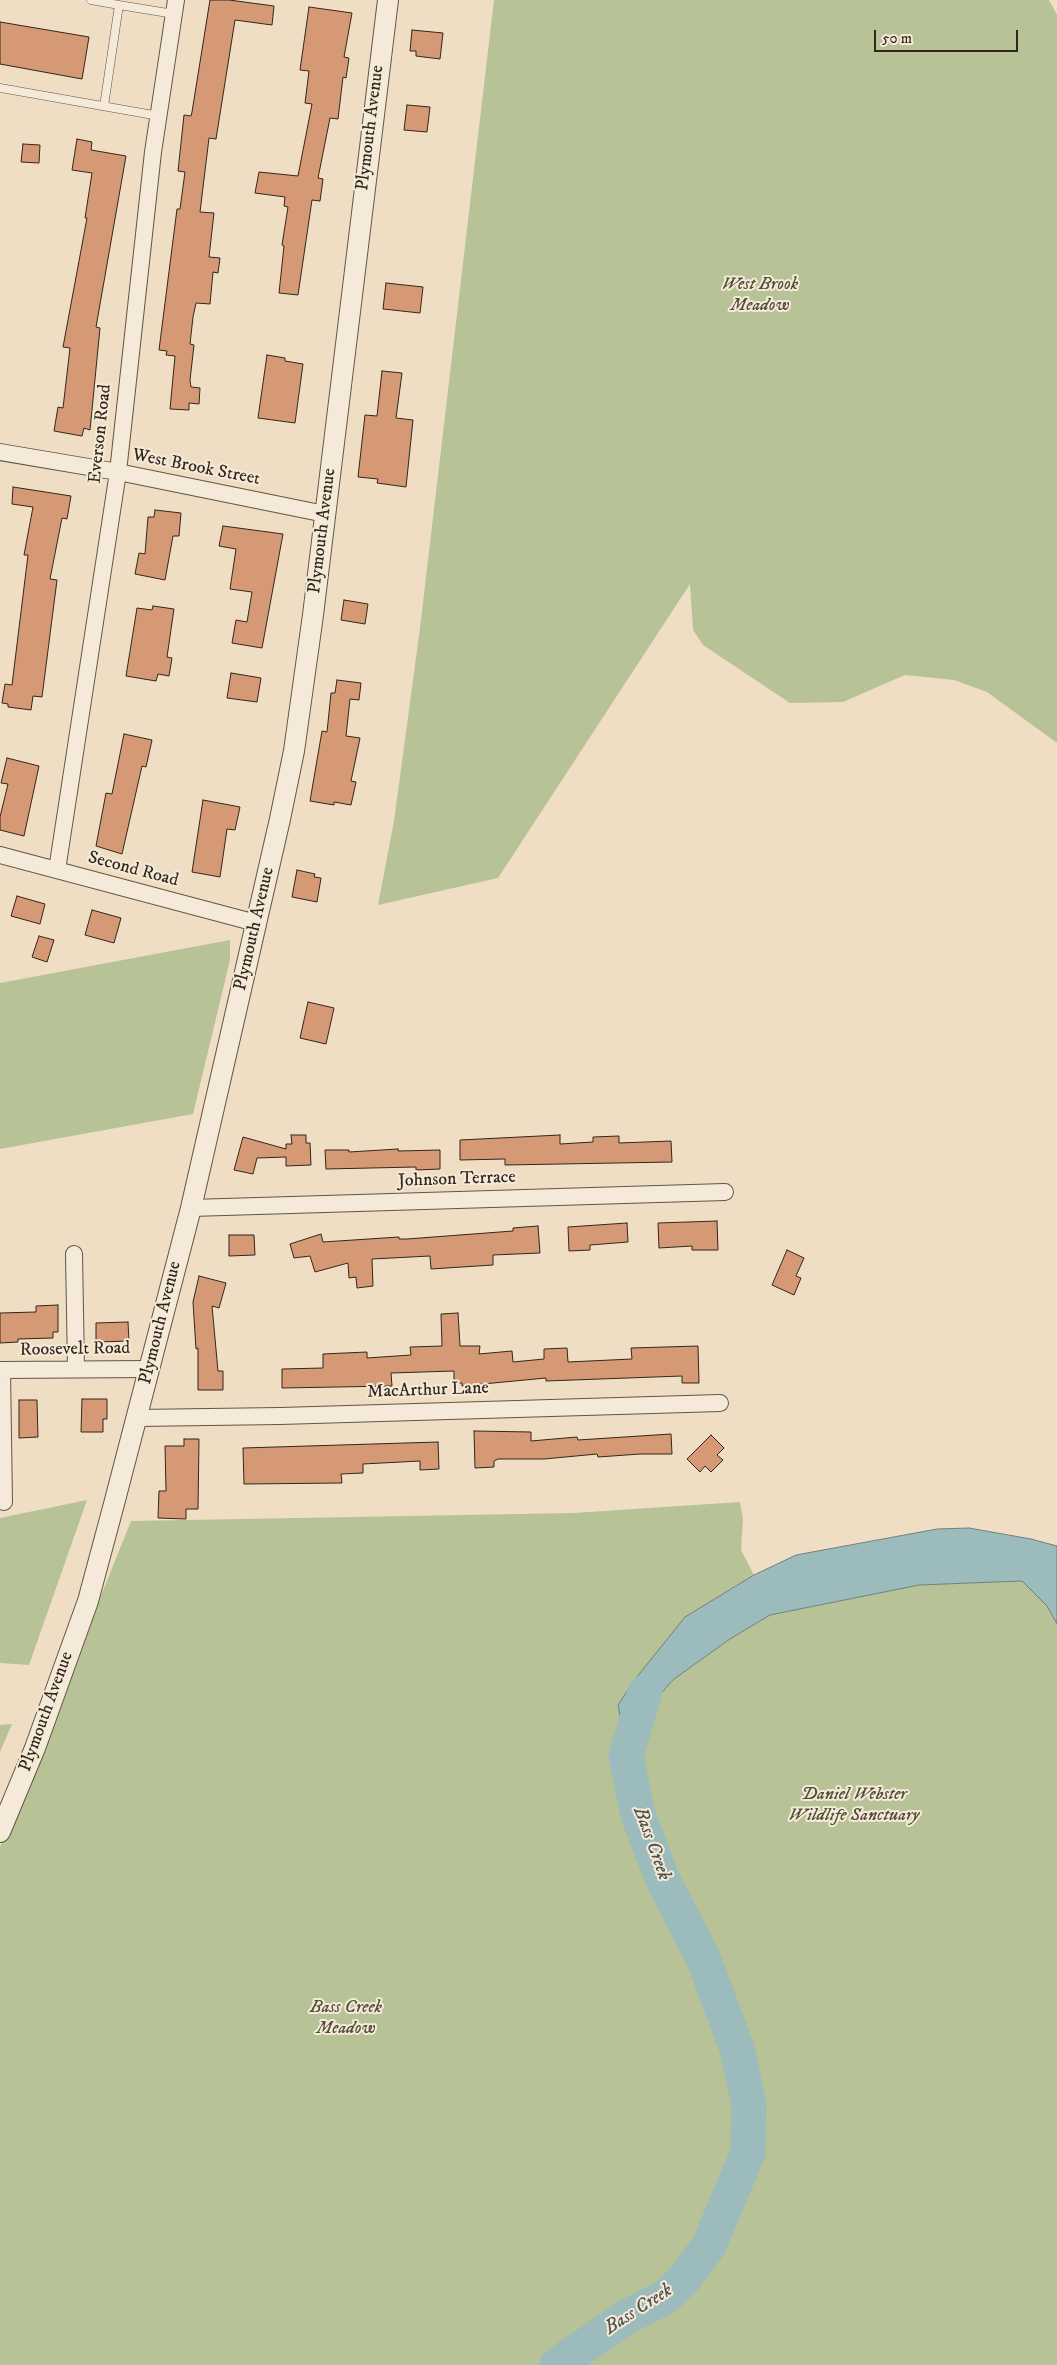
<!DOCTYPE html>
<style>
body{margin:0}
#map{position:relative;width:1057px;height:2365px;overflow:hidden;background:#f0dec4;font-family:"IM FELL DW Pica",serif}
canvas{display:block}
.scale{position:absolute;left:874px;top:30px;width:144px;height:22px;box-sizing:border-box;border:2px solid #31271a;border-top:0;padding-left:6px;font-size:15px;line-height:18px;white-space:nowrap;color:#31271a;-webkit-text-stroke:4px #f5ead9;paint-order:stroke}
</style>
<div id="map">
<canvas width="1057" height="2365"></canvas>
<div class="scale">50 m</div>
</div>
<script>
const g = document.querySelector('canvas').getContext('2d');
g.lineJoin = 'round';
function paint(path, color) { g.fillStyle = color; g.fill(path, 'evenodd'); }
const poly = rows => new Path2D(rows.map(r => 'M' + r).join(''));
function trace(path, color, width, dash) { g.strokeStyle = color; g.lineWidth = width; g.lineCap = dash ? 'butt' : 'round'; g.setLineDash(dash || []); g.stroke(path); }
function drawText(font, color, halo, rows, align = 'center') {
  g.font = font + ' "IM FELL DW Pica",serif'; g.lineWidth = 4; g.setLineDash([]); g.textBaseline = 'middle'; g.strokeStyle = halo; g.fillStyle = color; for (const [text, x, y, turn = 0] of rows) {
    g.save(); g.translate(x, y); g.rotate((+turn || 0) * Math.PI / 180); g.textAlign = isNaN(turn) ? turn : align; if (halo) g.strokeText(text, 0, 0); g.fillText(text, 0, 0); g.restore();
  }
}
paint(poly([
 [494,0,1049,0,1057,15,1057,743,987,692,954,680,905,675,843,702,790,703,703,645,693,630,690,584,498,878,378,905,394,821,420,628],
 [230,940,230,960,193,1114,0,1149,0,983],
 [87,1500,29,1665,0,1663,0,1518],
 [740,1502,743,1520,741,1550,754,1575,685,1617,640,1738,655,1700,674,1679,730,1639,770,1615,919,1585,1022,1581,1047,1606,1057,1624,1057,2365,0,2365,0,1847,131,1521,574,1513],
 [12,1724,0,1752,0,1725]
]), '#b7c296');
const water = poly([
 [969,1528,1031,1539,1057,1546,1057,1624,1047,1606,1022,1581,919,1585,770,1615,730,1639,674,1679,655,1700,640,1738,630,1736,622,1725,618,1705,636,1678,685,1617,754,1575,796,1555,937,1529,969,1528]
]);
paint(water, '#9cbbbc');
trace(water, '#71807b', 1);
trace(poly([
 [557,2365,625,2318,667,2296,683,2280,708,2247,748,2153,749,2105,737,2049,704,1960,663,1880,638,1815,626,1756,645,1692]
]), '#9cbbbc', 35);
const building = poly([
 [210,0,229,0,274,6,272,25,235,20,216,139,209,138,200,212,214,213,209,257,220,258,218,273,213,272,210,304,196,303,193,317,190,344,194,345,190,380,191,387,200,388,199,404,189,403,189,410,170,409,175,356,166,355,167,351,159,350,177,209,180,209,185,172,178,171,184,115,191,116,192,112,210,0],
 [309,7,352,13,344,57,349,58,346,78,343,77,338,119,330,118,318,178,323,179,320,201,312,200,298,295,279,293,284,246,282,245,288,207,284,206,285,197,255,193,259,172,298,176,312,104,305,103,309,71,300,70,309,7],
 [0,22,89,37,82,79,0,64,0,22],
 [412,30,443,33,440,59,416,56,416,51,410,51,412,30],
 [407,105,430,107,427,132,404,130,407,105],
 [77,139,92,142,91,150,126,156,96,327,100,328,90,430,84,428,82,436,54,431,58,407,63,408,70,348,63,347,87,218,85,218,92,173,72,170,77,139],
 [23,144,40,145,39,163,21,162,23,144],
 [386,283,423,287,420,313,383,309,386,283],
 [267,355,285,358,285,361,303,364,295,423,258,418,267,355],
 [382,371,402,373,396,418,413,420,406,487,377,483,378,479,358,477,365,415,377,416,382,371],
 [13,487,71,496,67,519,62,518,50,579,57,580,42,697,33,696,31,710,8,707,8,704,2,703,5,684,12,685,28,555,24,555,33,507,12,504,13,487],
 [155,510,181,513,179,536,173,536,165,580,135,574,139,553,145,554,148,517,154,517,155,510],
 [223,526,283,534,262,648,232,643,236,620,247,622,252,592,230,589,236,549,219,546,223,526],
 [344,600,368,604,365,624,341,620,344,600],
 [153,606,174,609,167,657,172,658,169,676,158,674,156,681,126,676,137,608,152,610,153,606],
 [231,673,261,678,257,702,227,698,231,673],
 [337,680,361,683,359,700,350,699,346,736,360,738,351,781,356,782,351,805,334,802,334,805,310,801,322,731,327,732,331,693,335,693,337,680],
 [124,734,152,740,146,767,142,766,122,854,96,846,106,793,112,794,124,734],
 [7,758,39,766,24,836,0,830,0,817,8,784,1,783,7,758],
 [203,800,240,807,235,830,227,829,220,877,192,872,203,800],
 [297,870,315,874,314,877,321,878,317,902,292,897,297,870],
 [17,896,45,904,40,924,11,916,17,896],
 [92,910,121,918,114,943,85,935,92,910],
 [39,936,54,940,47,962,32,957,39,936],
 [308,1002,334,1008,326,1044,300,1038,308,1002],
 [291,1135,306,1135,306,1143,310,1143,311,1165,286,1166,286,1157,257,1158,253,1174,234,1170,243,1137,286,1149,286,1144,292,1144,291,1135],
 [560,1135,560,1144,593,1142,593,1137,619,1136,619,1143,671,1141,672,1162,505,1165,505,1159,460,1160,460,1140,560,1135],
 [398,1149,398,1151,440,1150,440,1169,416,1170,416,1167,326,1169,325,1150,349,1150,349,1152,398,1149],
 [717,1221,718,1250,692,1250,692,1246,659,1248,658,1223,717,1221],
 [627,1223,628,1242,590,1245,590,1250,569,1251,568,1227,627,1223],
 [538,1226,540,1253,493,1255,493,1265,431,1269,430,1256,372,1259,373,1286,357,1288,356,1277,349,1278,348,1263,315,1272,310,1256,294,1258,290,1244,321,1234,323,1242,399,1237,399,1239,407,1239,513,1231,513,1228,538,1226],
 [229,1235,254,1235,255,1255,229,1256,229,1235],
 [787,1250,804,1258,796,1276,801,1278,794,1295,772,1285,787,1250],
 [199,1276,226,1283,219,1308,212,1306,218,1371,223,1371,223,1390,198,1390,198,1348,196,1349,193,1302,199,1276],
 [58,1305,58,1332,53,1332,53,1338,18,1339,18,1342,0,1343,0,1313,36,1312,36,1306,58,1305],
 [458,1313,460,1346,480,1346,479,1354,512,1351,513,1362,544,1359,544,1349,567,1348,568,1362,632,1359,631,1348,698,1346,699,1383,682,1383,682,1376,546,1381,546,1378,462,1386,462,1383,454,1383,454,1371,391,1373,392,1386,282,1388,282,1369,323,1368,323,1354,367,1352,367,1358,411,1355,410,1347,442,1346,441,1314,458,1313],
 [128,1322,129,1341,96,1342,96,1323,128,1322],
 [82,1399,107,1399,107,1419,103,1419,103,1432,81,1432,82,1399],
 [19,1400,37,1400,38,1437,19,1438,19,1400],
 [474,1431,531,1432,531,1441,577,1437,578,1440,671,1434,672,1454,640,1454,598,1457,597,1454,544,1459,498,1459,494,1461,494,1467,475,1468,474,1431],
 [711,1435,724,1448,717,1455,723,1460,711,1472,705,1466,700,1472,687,1459,711,1435],
 [184,1439,199,1439,198,1509,186,1509,186,1519,158,1518,159,1491,166,1491,165,1446,184,1446,184,1439],
 [438,1442,439,1469,420,1470,420,1461,363,1464,363,1473,341,1474,342,1483,244,1484,243,1448,438,1442]
]);
paint(building, '#d59976');
trace(building, '#31271a', 1);
const service = poly([
 [91,0,119,5,104,106],
 [119,5,174,14],
 [0,88,159,116]
]);
const minor = poly([
 [0,452,118,472,325,514],
 [0,855,256,923],
 [57,870,118,472,153,152,176,0],
 [191,1208,725,1192],
 [74,1254,76,1369],
 [0,1370,150,1369],
 [2,1370,4,1502],
 [137,1418,280,1416,720,1403]
]);
const tertiary = poly([
 [0,1832,35,1748,88,1601,114,1504,191,1208,280,819,294,751,313,615,388,0]
]);
trace(service, '#615544', 9);
trace(minor, '#615544', 18);
trace(tertiary, '#615544', 22);
trace(service, '#f5ead9', 8);
trace(minor, '#f5ead9', 16);
trace(tertiary, '#f5ead9', 20);
drawText('18px', '#31271a', '#f5ead9', [
 ["Plymouth Avenue",371,128,-83],
 ["Everson Road",101,434,-84],
 ["West Brook Street",196,468,11],
 ["Plymouth Avenue",323,531,-83],
 ["Second Road",133,870,15],
 ["Plymouth Avenue",255,929,-77],
 ["Johnson Terrace",457,1180,-2],
 ["Plymouth Avenue",161,1323,-76],
 ["Roosevelt Road",75,1350,-1],
 ["MacArthur Lane",428,1391,-2],
 ["Plymouth Avenue",47,1712,-70]
]);
drawText('italic 18px', '#524e39', '#f5ead9', [
 ["West Brook",760,285],
 ["Meadow",760,306],
 ["Daniel Webster",854,1795],
 ["Wildlife Sanctuary",854,1816],
 ["Bass Creek",346,2008],
 ["Meadow",346,2029]
]);
drawText('italic 19px', '#51534b', '#f5ead9', [
 ["Bass Creek",651,1844,70],
 ["Bass Creek",639,2310,-33]
]);
</script>
